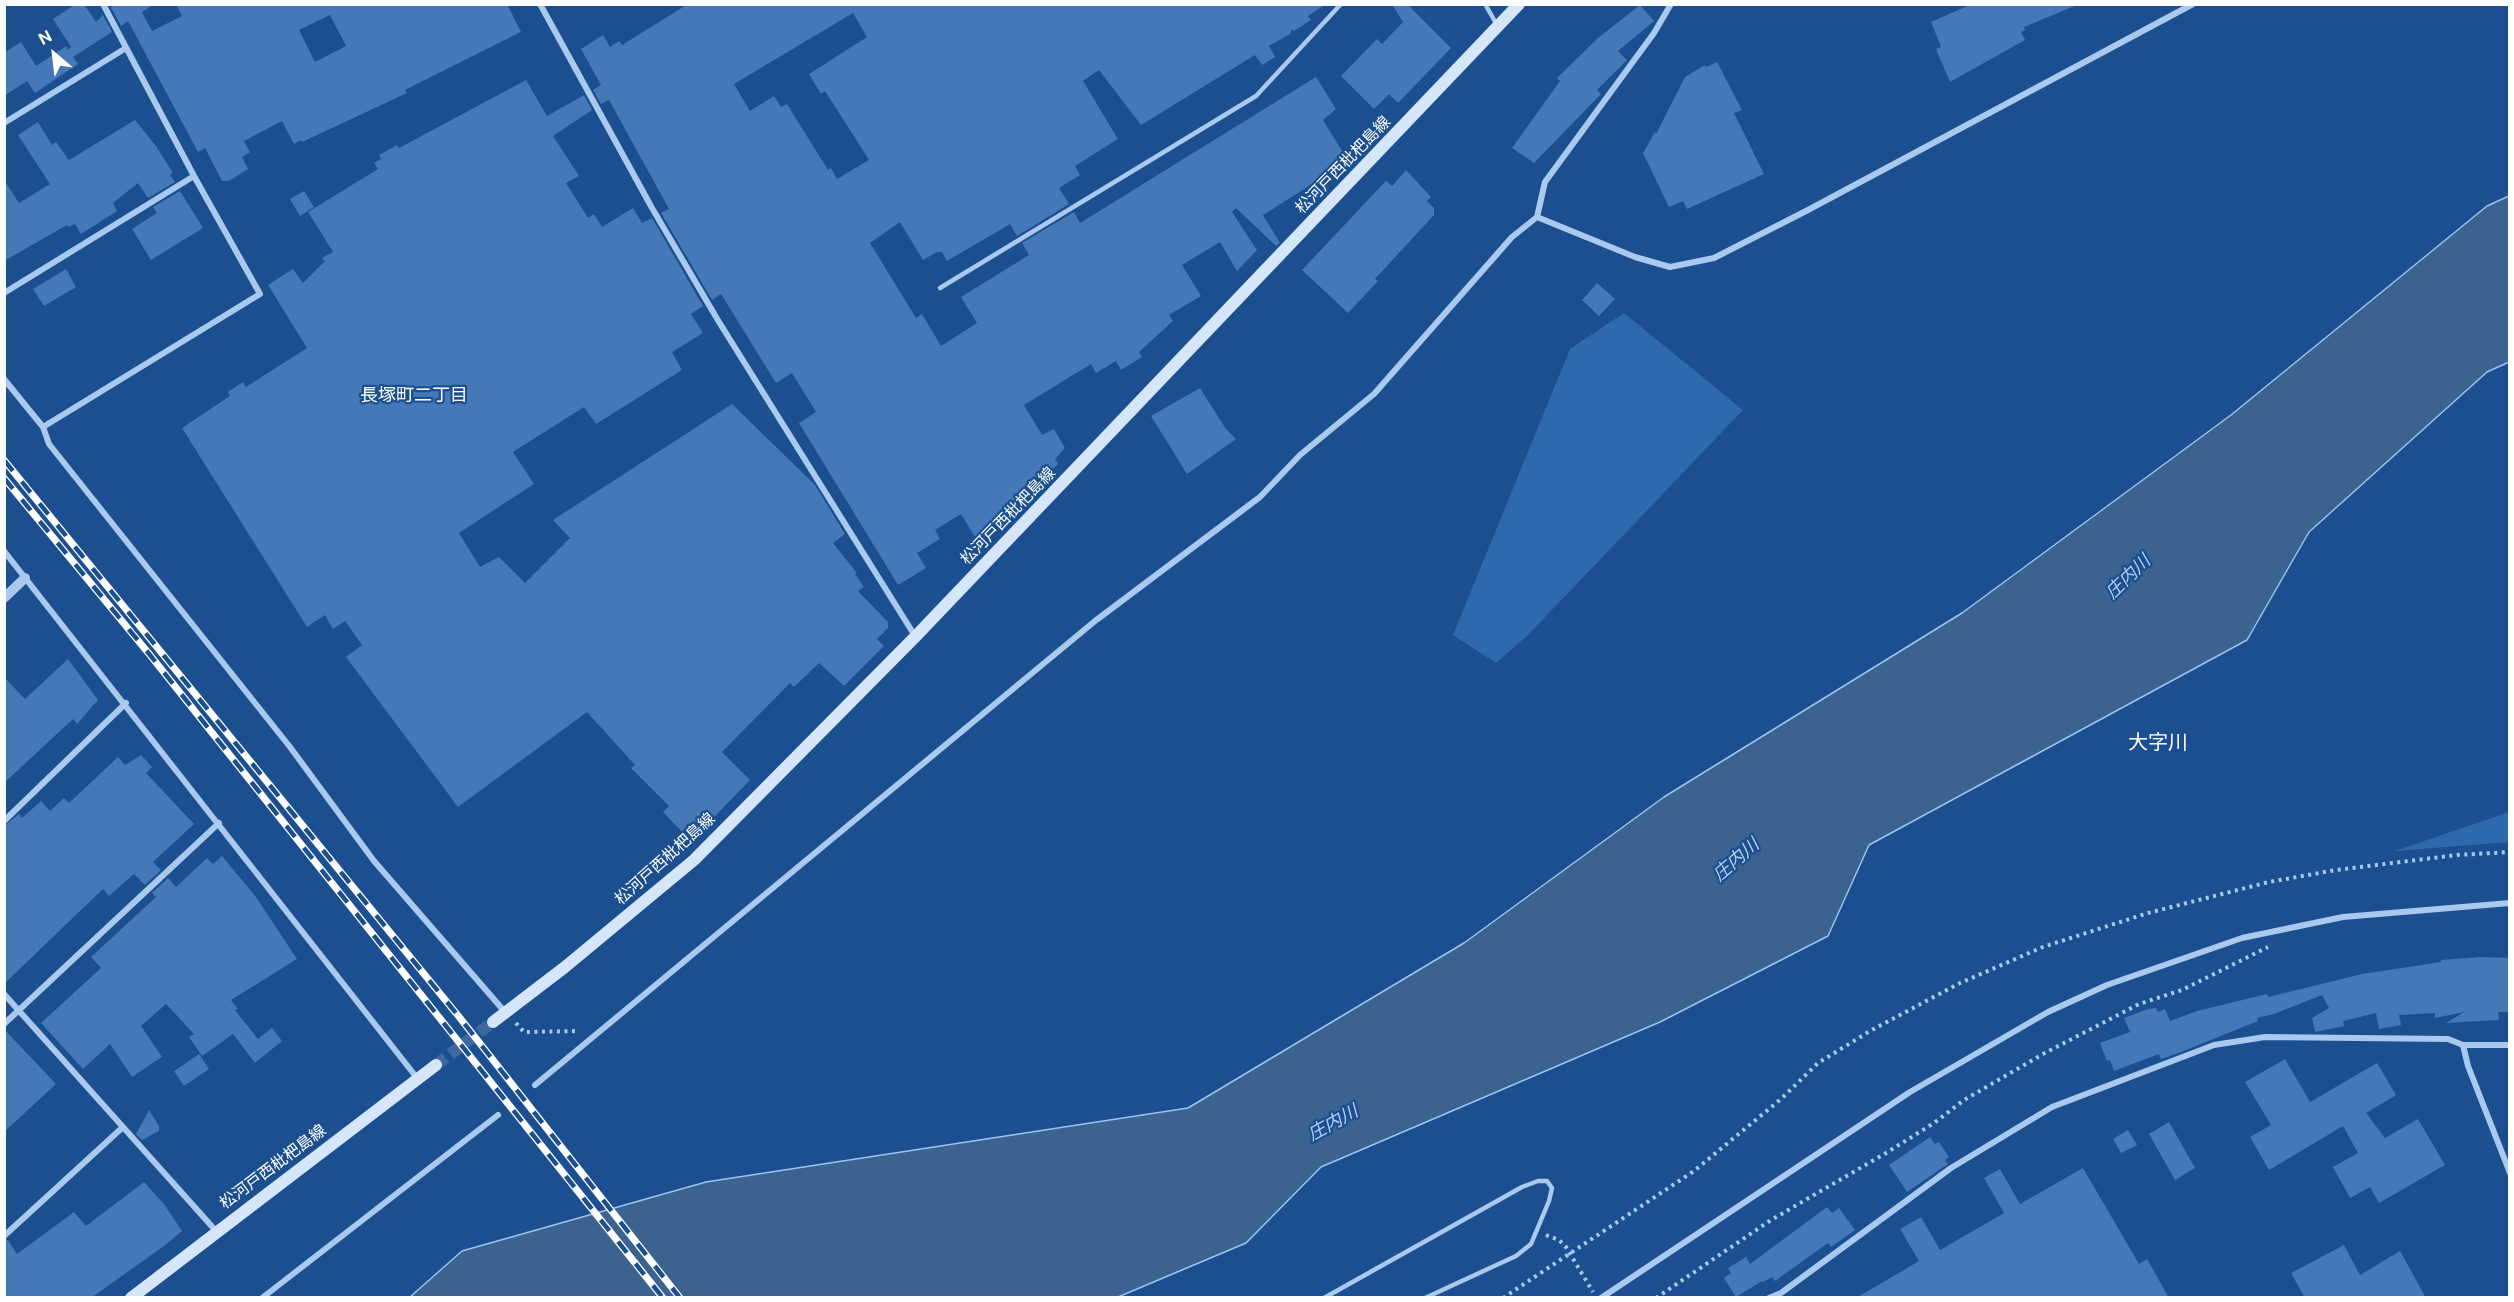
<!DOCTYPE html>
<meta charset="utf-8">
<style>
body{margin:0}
#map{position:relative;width:2514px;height:1302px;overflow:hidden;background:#1b4f8f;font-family:"Public Sans",sans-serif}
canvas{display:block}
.frame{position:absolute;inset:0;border:6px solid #fff;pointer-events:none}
.north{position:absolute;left:24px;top:24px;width:60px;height:60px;-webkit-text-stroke:4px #1b4f8f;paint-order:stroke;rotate:332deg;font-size:16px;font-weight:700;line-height:24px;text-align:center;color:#fff}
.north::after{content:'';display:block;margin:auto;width:21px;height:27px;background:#fff;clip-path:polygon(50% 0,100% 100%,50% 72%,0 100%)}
</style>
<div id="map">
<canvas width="2514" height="1302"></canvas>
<div class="frame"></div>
<div class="north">N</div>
</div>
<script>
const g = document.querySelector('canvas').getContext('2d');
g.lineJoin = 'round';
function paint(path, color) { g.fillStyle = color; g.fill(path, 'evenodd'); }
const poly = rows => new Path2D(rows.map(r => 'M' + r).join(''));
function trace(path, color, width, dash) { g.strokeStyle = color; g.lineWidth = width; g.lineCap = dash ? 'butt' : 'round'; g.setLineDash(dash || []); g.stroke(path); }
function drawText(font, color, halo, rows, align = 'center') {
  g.font = font + ' "Public Sans","Noto Sans JP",sans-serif'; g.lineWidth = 4.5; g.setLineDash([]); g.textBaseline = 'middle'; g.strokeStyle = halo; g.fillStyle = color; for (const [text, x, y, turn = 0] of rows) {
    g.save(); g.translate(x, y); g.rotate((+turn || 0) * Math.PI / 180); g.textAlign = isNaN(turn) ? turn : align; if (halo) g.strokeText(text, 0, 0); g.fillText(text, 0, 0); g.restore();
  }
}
paint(poly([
 [1624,313,1743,410,1528,635,1496,663,1453,635,1570,349],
 [2509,812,2509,842,2395,851]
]), '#2e69ad');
const water = poly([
 [2509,196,2509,362,2487,372,2309,532,2247,640,1869,845,1828,936,1660,1022,1321,1167,1246,1243,1118,1297,410,1297,462,1251,706,1182,1188,1108,1464,943,1664,797,1962,613,2231,415,2487,206,2509,196]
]);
paint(water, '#3c6290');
trace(water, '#9cc4f0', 1.5);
paint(poly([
 [76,4,84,4,96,22,103,15,112,32,73,57,78,64,35,93,27,81,4,96,4,53,21,42,36,66,66,46,68,50,71,47,53,19],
 [114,4,154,4,142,12,152,31,182,16,176,4,507,4,521,32,405,90,407,93,302,142,301,140,294,144,282,121,244,141,250,152,242,157,248,169,229,181,222,181,205,148,198,152,128,21,121,26,111,7],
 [330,15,346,46,315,62,299,30],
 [688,4,1326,4,1308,16,1311,20,1294,31,1292,29,1290,34,1269,46,1275,57,1262,65,1255,55,1141,125,1099,70,1083,81,1118,139,1075,166,1080,175,1059,188,1069,204,1017,236,1010,224,947,261,942,252,937,252,923,260,900,222,870,243,916,318,922,314,941,346,977,323,961,297,1029,255,1022,243,1074,212,1080,223,1316,77,1336,109,1323,120,1346,157,1334,165,1336,169,1263,215,1280,243,1276,246,1236,208,1232,212,1257,250,1237,271,1220,242,1182,265,1201,296,1169,315,1173,321,1139,352,1142,357,1121,370,1116,361,1096,373,1091,364,1024,405,1042,435,1054,429,1065,448,1055,459,1058,464,980,545,961,514,935,530,940,539,917,553,926,568,898,585,799,423,816,412,792,373,776,383,721,294,712,300,661,213,669,209,609,100,601,104,593,90,601,85,581,49,603,35,610,47,619,41,622,45],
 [853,13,867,37,809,74,821,94,825,91,869,160,837,179,831,168,828,170,787,104,781,107,774,96,750,111,734,84],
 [1392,4,1407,4,1451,48,1398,103,1389,94,1374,109,1341,76,1377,39,1382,44,1403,22],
 [1972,4,2077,4,2077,5,2024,27,2025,30,2021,32,2025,40,1950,82,1936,49,1941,47,1931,22],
 [1640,5,1654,21,1618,51,1627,60,1597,90,1601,94,1534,163,1512,148,1560,81,1557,78,1598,38],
 [1717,62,1742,110,1734,113,1764,174,1687,209,1683,201,1669,207,1643,153,1655,132,1656,134,1685,77,1705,65,1706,67],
 [526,80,547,116,584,95,592,110,553,136,579,176,566,183,588,218,594,214,602,227,633,208,642,223,652,218,703,306,691,314,703,333,672,352,682,370,596,424,584,407,513,452,534,484,459,533,480,567,499,557,525,583,570,538,553,520,732,404,815,485,845,534,833,543,857,573,855,574,864,587,858,591,888,622,888,628,877,639,884,646,844,686,819,663,794,687,790,683,722,752,750,780,693,839,685,831,683,833,663,812,669,806,631,768,635,765,587,712,458,807,346,657,362,645,345,621,333,629,325,615,307,627,182,428,230,396,228,392,243,382,246,387,307,348,268,285,293,269,303,283,325,261,322,258,333,252,308,212,378,169,374,163,381,159,379,155,397,145,399,148],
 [135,120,156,146,173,173,170,175,175,182,148,198,138,183,113,203,117,211,81,234,75,224,68,227,67,225,4,261,4,180,19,203,50,184,18,135,38,122,52,145,56,142,69,160],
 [1406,170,1431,197,1427,201,1434,208,1434,215,1375,279,1378,281,1348,313,1302,270,1382,185,1386,181,1392,186],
 [180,191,203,228,151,260,132,229,157,213,153,207],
 [304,191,314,207,300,216,290,199],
 [66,269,76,287,44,306,33,289],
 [1597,283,1615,299,1599,316,1582,300],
 [1200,388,1226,429,1236,439,1187,474,1151,416],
 [68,659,98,700,77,724,73,719,4,783,4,677,25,699],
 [141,755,152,767,146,773,194,824,153,862,161,870,145,885,134,874,109,896,103,889,4,984,4,826,19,814,22,818,41,801,50,811,64,798,69,803,118,757,125,765],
 [222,856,256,897,297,959,231,1000,238,1009,235,1010,258,1039,272,1028,282,1041,255,1063,233,1034,202,1056,189,1037,194,1034,166,1004,141,1026,162,1057,132,1077,110,1044,83,1069,41,1023,101,968,91,957,156,897,152,893,168,878,176,887,207,858,213,864],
 [2481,957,2510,958,2510,1012,2498,1012,2499,1020,2446,1023,2464,1012,2435,1018,2435,1013,2399,1015,2401,1025,2379,1029,2376,1013,2343,1021,2344,1026,2315,1032,2312,1018,2329,1008,2322,995,2274,1014,2257,1018,2258,1021,2181,1052,2161,1059,2159,1054,2114,1071,2110,1060,2107,1061,2100,1043,2130,1032,2124,1018,2148,1009,2156,1008,2158,1012,2165,1009,2170,1021,2197,1011,2267,994,2268,997,2362,974,2441,962,2441,960],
 [4,1029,56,1084,4,1132],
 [199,1054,209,1069,184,1086,174,1071],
 [2285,1059,2310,1102,2377,1063,2396,1095,2366,1113,2385,1138,2418,1119,2445,1165,2379,1203,2370,1187,2350,1198,2333,1167,2358,1153,2343,1126,2269,1170,2250,1137,2271,1125,2245,1082],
 [149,1110,159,1126,159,1131,142,1140,136,1134],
 [2169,1122,2195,1168,2175,1180,2149,1134],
 [2128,1130,2137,1145,2121,1153,2113,1139],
 [1930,1137,1935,1144,1939,1142,1949,1157,1945,1160,1948,1164,1907,1192,1889,1165],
 [2083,1168,2139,1264,2147,1259,2169,1298,1856,1298,1919,1261,1900,1229,1921,1217,1940,1250,2004,1213,1984,1178,2000,1169,2020,1204],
 [144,1182,164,1204,182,1231,164,1246,91,1298,4,1298,4,1241,8,1240,17,1254,74,1212,86,1226],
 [1827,1207,1832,1213,1839,1208,1855,1230,1831,1247,1828,1243,1775,1281,1772,1277,1763,1282,1762,1281,1736,1297,1724,1278,1731,1273,1728,1268,1746,1257,1750,1264],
 [2344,1245,2360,1275,2400,1251,2426,1298,2305,1298,2291,1273]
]), '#4478b7');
trace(poly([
 [436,1065,493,1022]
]), '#3d69a0', 12, [12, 6]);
trace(poly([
 [516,1023,524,1032,579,1031],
 [1546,1235,1559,1240,1566,1247,1593,1292],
 [1503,1298,1694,1171,1781,1099,1818,1063,1870,1031,1960,983,2043,947,2148,913,2269,882,2336,870,2457,855,2510,852],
 [1656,1298,1771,1220,1886,1153,1934,1123,1964,1100,2043,1054,2139,1004,2182,990,2268,947]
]), '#a9c9ee', 4, [3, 4.5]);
trace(poly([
 [1485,4,1497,25],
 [940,288,1256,96,1341,4],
 [1324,1298,1522,1187,1538,1181,1547,1181,1552,1188,1549,1201,1531,1244,1516,1256,1425,1298]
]), '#a9c9ee', 4.5);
trace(poly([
 [540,4,652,208,719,322,915,636],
 [4,123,126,48],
 [1537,217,1545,182,1654,33,1671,4],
 [4,293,194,176],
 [4,379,43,427,49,444,290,747,374,861,505,1012],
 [43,427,260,294,194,176,103,4],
 [4,551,417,1078],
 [4,821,126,703],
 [4,994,216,1231],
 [4,1024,219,823],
 [2463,1045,2468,1066,2510,1173],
 [535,1085,1095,621,1260,497,1300,455,1374,394,1512,237,1537,217,1635,257,1670,267,1714,258,1808,210,2193,4],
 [4,1236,123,1127],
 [262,1298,498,1115],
 [1601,1298,1910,1092,2048,1012,2107,985,2242,938,2343,917,2510,903],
 [1769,1298,1781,1293,1951,1168,2052,1107,2214,1045,2265,1037,2448,1039,2463,1045,2510,1045]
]), '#a9c9ee', 6);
trace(poly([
 [4,598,25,578]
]), '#a9c9ee', 10);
trace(poly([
 [493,1022,565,967,694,860,916,636,1519,4],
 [131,1298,436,1065]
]), '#d6e6fa', 12);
const rail = poly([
 [4,460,460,1018,680,1298],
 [4,478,150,655,663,1298]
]);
trace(rail, '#fff', 7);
trace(rail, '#1b4f8f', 4.5, [14]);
drawText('16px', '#fff', '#1b4f8f', [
 ["松河戸西枇杷島線",1343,165,-46],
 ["松河戸西枇杷島線",1008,516,-46],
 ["松河戸西枇杷島線",665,859,-42],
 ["松河戸西枇杷島線",273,1167,-37]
]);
drawText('18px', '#fff', '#1b4f8f', [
 ["長塚町二丁目",414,395]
]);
drawText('italic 18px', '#b5d3f5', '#1b4f8f', [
 ["庄内川",2128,577,-44],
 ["庄内川",1736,860,-41],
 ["庄内川",1333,1123,-29]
]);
drawText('20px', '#fff', '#1b4f8f', [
 ["大字川",2158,743]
]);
</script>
